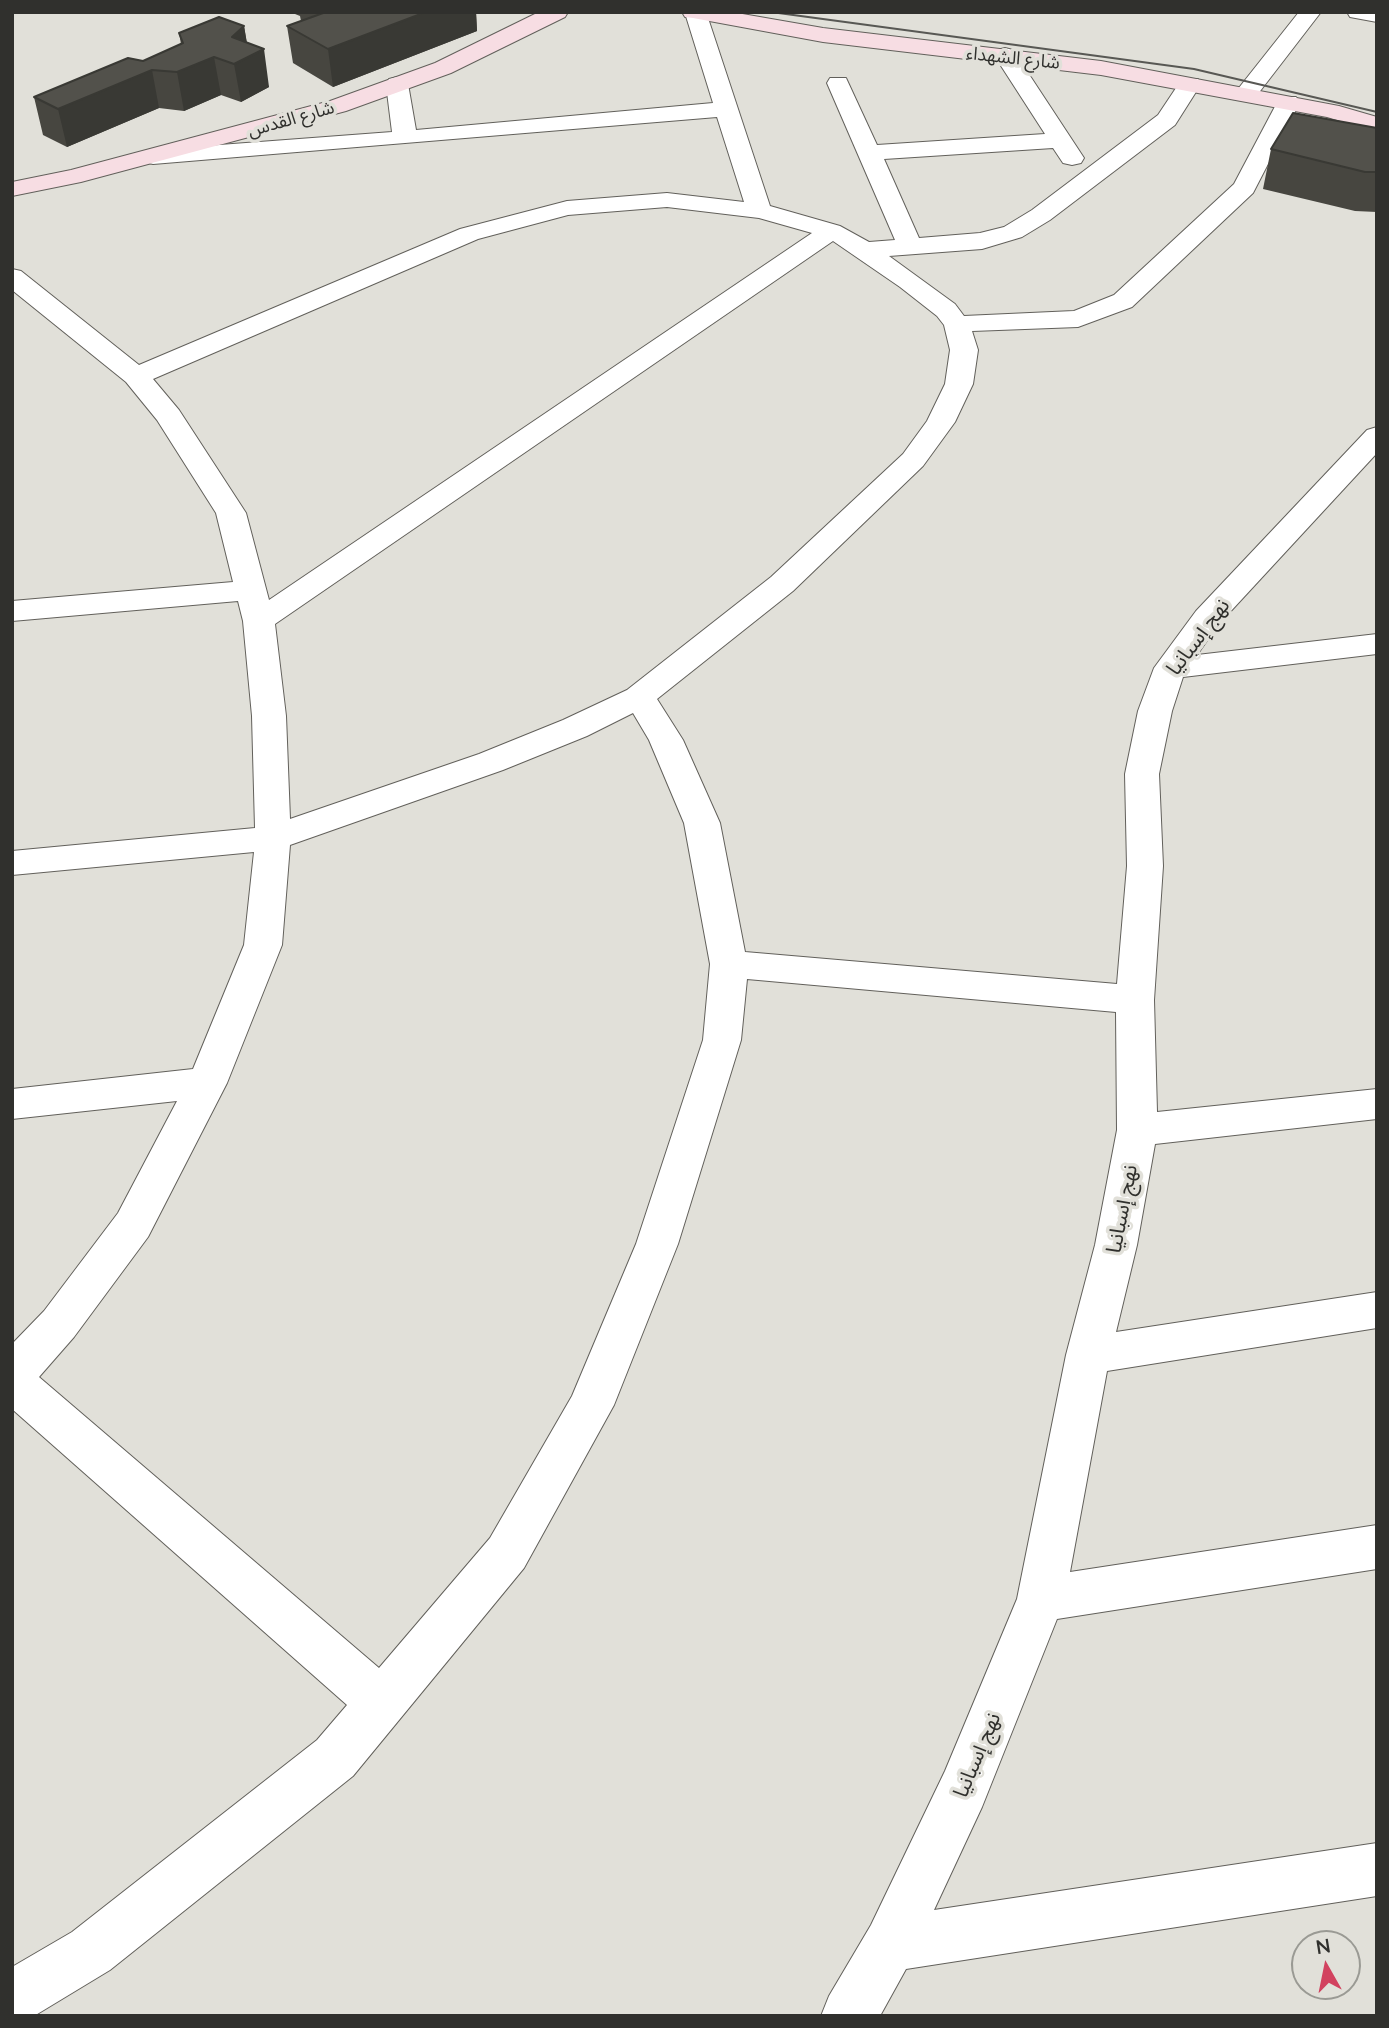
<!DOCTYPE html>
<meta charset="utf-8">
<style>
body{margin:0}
#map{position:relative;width:1389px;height:2028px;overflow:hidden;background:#e1e0d9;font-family:Lato,sans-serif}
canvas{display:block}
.frame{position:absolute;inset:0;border:14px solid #30302d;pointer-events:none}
.north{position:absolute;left:1291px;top:1930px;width:70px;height:70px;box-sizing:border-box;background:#e1e0d9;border:2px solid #9a9a94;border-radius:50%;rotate:351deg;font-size:19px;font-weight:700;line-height:28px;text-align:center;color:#30302d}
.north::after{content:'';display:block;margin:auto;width:24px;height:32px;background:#d2425f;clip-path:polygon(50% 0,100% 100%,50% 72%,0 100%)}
</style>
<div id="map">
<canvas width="1389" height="2028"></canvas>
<div class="frame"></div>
<div class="north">N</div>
</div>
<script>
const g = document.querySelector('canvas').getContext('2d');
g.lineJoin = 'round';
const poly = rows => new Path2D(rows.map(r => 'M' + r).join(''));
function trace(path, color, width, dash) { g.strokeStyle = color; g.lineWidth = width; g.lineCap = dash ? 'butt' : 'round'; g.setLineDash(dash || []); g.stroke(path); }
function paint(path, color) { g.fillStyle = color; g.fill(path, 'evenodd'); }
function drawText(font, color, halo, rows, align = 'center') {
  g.font = font + ' Lato,"Noto Sans Arabic",sans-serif'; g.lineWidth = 7; g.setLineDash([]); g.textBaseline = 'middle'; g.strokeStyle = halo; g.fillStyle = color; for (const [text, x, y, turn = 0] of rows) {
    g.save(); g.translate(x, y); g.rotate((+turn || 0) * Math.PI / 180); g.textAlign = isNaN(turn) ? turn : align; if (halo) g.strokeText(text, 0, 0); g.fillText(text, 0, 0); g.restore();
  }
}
const street = poly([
 [706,12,770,206,840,226,869,242,895,240,827,83,830,78,846,78,877,145,1045,134,994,55,997,50,1005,48,1013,50,1084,158,1081,163,1072,165,1063,163,1053,148,884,159,919,238,980,233,1004,227,1032,210,1158,115,1182,79,1198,79,1201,84,1175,125,1050,220,1022,237,982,249,889,256,955,304,964,316,1074,311,1114,295,1234,184,1280,97,1296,97,1300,102,1253,193,1132,307,1078,327,972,331,978,350,973,384,955,422,923,466,793,591,657,699,683,740,720,823,745,952,1117,984,1127,866,1125,774,1138,711,1154,668,1196,611,1367,430,1377,427,1377,453,1218,625,1197,655,1377,634,1377,654,1183,677,1172,711,1159,774,1163,866,1154,1000,1157,1112,1377,1089,1377,1119,1155,1144,1137,1245,1116,1332,1377,1292,1377,1328,1107,1371,1070,1572,1377,1525,1377,1569,1057,1619,982,1807,934,1910,1377,1843,1377,1896,906,1969,880,2016,821,2016,829,1996,871,1925,945,1771,1017,1599,1066,1355,1095,1245,1117,1130,1116,1012,747,979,741,1040,678,1244,614,1405,524,1568,353,1776,110,1970,34,2016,12,2016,12,1967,72,1932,317,1740,347,1705,12,1409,12,1344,44,1311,118,1213,177,1101,12,1119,12,1089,193,1069,244,945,254,852,12,875,12,851,255,828,252,716,243,621,238,601,12,621,12,601,233,582,216,513,157,420,126,382,12,290,12,269,21,271,139,365,460,229,567,201,667,193,744,202,717,117,153,164,145,162,141,157,145,152,153,150,392,132,386,84,389,79,397,77,405,79,408,84,416,130,713,103,685,13,706,12],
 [667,207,759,218,812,233,269,600,246,513,179,410,153,379,478,239,568,215,667,207],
 [833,241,900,287,937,316,944,325,950,350,945,384,927,421,903,454,771,577,627,690,563,720,479,754,290,819,286,716,275,624,833,241],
 [633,713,649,740,684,823,710,964,703,1040,636,1244,572,1396,490,1538,379,1668,39,1377,74,1337,148,1237,227,1083,282,945,290,845,503,770,587,736,633,713],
 [1299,12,1321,12,1254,99,1238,99,1235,94,1238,89,1299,12],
 [1347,12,1377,12,1377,22,1350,17,1347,12]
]);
const secondary = poly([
 [539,12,568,12,565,17,451,73,346,111,81,182,12,196,12,182,71,170,330,101,435,63,539,12],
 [682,12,731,12,823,28,1101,61,1339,106,1377,117,1377,132,1327,117,1101,75,823,42,693,18,685,17,682,12]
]);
trace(street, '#62605b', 2);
trace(secondary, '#62605b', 2);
paint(street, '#fff');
paint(secondary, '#f7dde3');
trace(poly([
 [771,12,1194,69,1377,112]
]), '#585854', 2);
paint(poly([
 [290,12,476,12,477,31,333,87,293,63,287,26,301,21,300,16],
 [1086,12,1115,12,1114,14],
 [244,26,247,43,269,87,241,102,221,95,184,111,159,108,67,147,43,135,34,97,143,61,181,44,179,33],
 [1377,128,1377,212,1355,211,1263,189,1271,149]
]), '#474640');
paint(poly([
 [426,12,476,12,477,31,333,87,328,49],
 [244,26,249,57,264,49,269,87,241,102,234,64,232,37],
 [214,57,221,95,184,111,177,72],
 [152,70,159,108,67,147,58,109]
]), '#393934');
const building = poly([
 [326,12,426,12,328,49,287,26,326,12],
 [219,17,244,26,232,37,264,49,234,64,214,57,177,72,152,70,58,109,34,97,128,58,143,61,183,43,179,33,219,17],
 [1293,113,1377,128,1377,172,1365,172,1271,149,1293,113]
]);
paint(building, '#52514b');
trace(building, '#393934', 2);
drawText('18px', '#30302d', '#e1e0d9', [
 ["شارع الشهداء",1013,58,6],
 ["شارع القدس",291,119,-16]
]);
drawText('21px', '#30302d', '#e1e0d9', [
 ["نهج إسبانيا",1198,637,-53],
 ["نهج إسبانيا",1122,1209,-79],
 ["نهج إسبانيا",977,1755,-67]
]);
</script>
